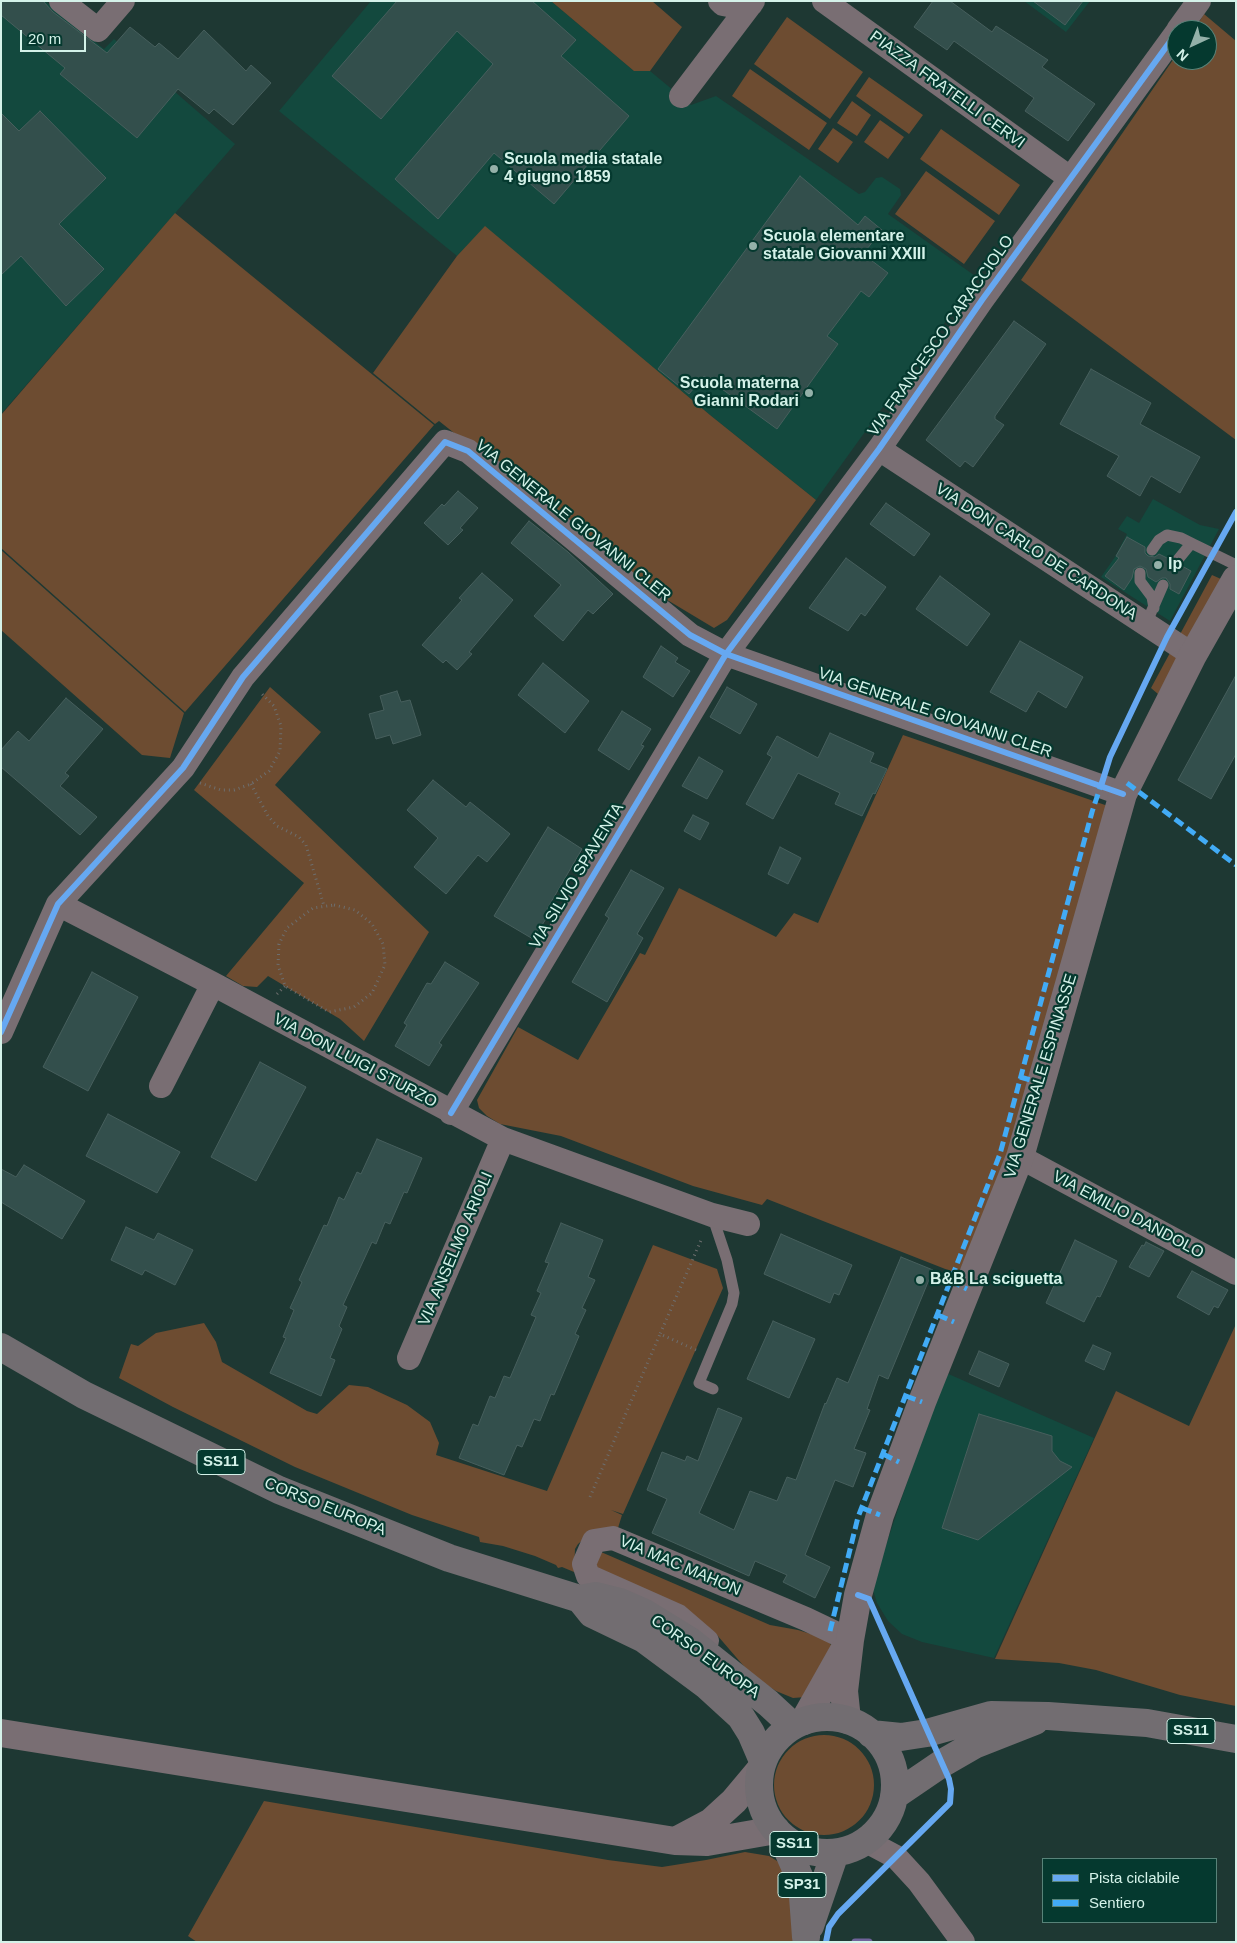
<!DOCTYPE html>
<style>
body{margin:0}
#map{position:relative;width:1237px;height:1943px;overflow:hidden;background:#1e3833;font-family:Arial,sans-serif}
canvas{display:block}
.frame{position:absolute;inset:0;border:2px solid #d4f2e9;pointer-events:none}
.legend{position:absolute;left:1042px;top:1858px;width:175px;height:65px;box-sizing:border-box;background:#05392f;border:1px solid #588379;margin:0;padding:6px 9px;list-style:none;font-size:15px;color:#d4f2e9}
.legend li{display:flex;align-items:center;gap:10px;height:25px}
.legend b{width:25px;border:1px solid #588379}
.north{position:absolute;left:1167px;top:20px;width:50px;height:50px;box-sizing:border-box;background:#05392f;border:1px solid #588379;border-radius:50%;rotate:223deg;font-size:14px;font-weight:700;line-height:20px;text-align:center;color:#d4f2e9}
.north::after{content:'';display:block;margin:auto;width:18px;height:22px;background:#94b1a9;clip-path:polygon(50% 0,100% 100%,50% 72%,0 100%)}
.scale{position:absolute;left:20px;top:30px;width:66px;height:22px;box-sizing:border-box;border:2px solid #d4f2e9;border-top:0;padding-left:6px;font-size:15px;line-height:18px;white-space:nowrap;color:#d4f2e9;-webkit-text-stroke:4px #05392f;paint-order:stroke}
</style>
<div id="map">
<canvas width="1237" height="1943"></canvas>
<div class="frame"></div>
<ul class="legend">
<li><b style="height:6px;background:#66a8f1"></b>Pista ciclabile</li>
<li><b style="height:6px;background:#42abf6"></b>Sentiero</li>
</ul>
<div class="north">N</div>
<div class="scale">20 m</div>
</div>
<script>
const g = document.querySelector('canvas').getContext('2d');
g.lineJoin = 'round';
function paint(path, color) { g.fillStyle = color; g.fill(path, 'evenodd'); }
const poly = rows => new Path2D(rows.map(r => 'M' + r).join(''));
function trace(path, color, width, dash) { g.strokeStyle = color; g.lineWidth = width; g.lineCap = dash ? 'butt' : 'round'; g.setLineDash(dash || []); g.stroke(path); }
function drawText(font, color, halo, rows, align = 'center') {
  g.font = font + ' Arial,sans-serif'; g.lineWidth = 4.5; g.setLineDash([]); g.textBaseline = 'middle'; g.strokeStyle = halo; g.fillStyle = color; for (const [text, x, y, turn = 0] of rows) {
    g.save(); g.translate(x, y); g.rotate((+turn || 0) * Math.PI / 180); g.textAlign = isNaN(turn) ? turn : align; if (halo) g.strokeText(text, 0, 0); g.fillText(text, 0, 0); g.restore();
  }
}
paint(poly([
 [1,1,45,1,104,49,114,39,235,144,1,414],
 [371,1,551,1,634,71,650,71,691,105,716,96,859,194,865,192,876,178,882,177,900,189,901,195,888,214,978,278,908,372,816,500,710,415,485,227,457,256,279,111],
 [1024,1,1090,1,1066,32],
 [1153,499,1200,525,1219,529,1170,621,1101,577,1115,557,1127,534,1118,529,1127,516,1139,523],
 [944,1372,1094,1438,994,1658,922,1642,902,1634,888,1621,877,1603,872,1587]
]), '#13493e');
paint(poly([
 [551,1,652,1,682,27,650,71,634,71],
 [1204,14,1236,41,1236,440,1021,280,1177,54,1177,60,1207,60,1207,30,1194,30],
 [787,17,863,72,830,119,754,64],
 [750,69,827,123,809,150,732,96],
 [869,77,923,115,909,134,856,96],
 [852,101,871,115,857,136,837,123],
 [880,120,904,137,888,159,864,142],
 [833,128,853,142,838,163,818,149],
 [941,129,1020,185,999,215,920,159],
 [926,171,995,221,964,264,895,214],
 [175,213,434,425,185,712,1,548,1,415],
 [485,226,710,415,816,500,727,620,714,628,654,592,439,421,435,424,373,373,457,256],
 [1,550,184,713,170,758,142,755,1,630],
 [1212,575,1221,579,1158,694,1151,688],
 [270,687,321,732,275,785,429,932,364,1041,340,1019,268,976,257,987,243,986,226,976,304,883,194,790],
 [903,735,1108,806,1003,1173,958,1274,767,1199,762,1205,693,1186,561,1136,500,1124,487,1116,479,1108,477,1100,518,1027,578,1060,640,953,645,955,679,888,776,937,794,913,818,923],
 [653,1245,717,1269,723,1288,623,1514,611,1510,622,1515,618,1528,590,1534,578,1544,575,1549,574,1572,562,1567,558,1568,556,1565,535,1556,503,1546,480,1542,479,1537,412,1515,295,1467,173,1407,119,1378,131,1344,138,1346,156,1333,204,1323,216,1342,222,1362,307,1411,317,1414,349,1385,368,1387,407,1405,430,1422,439,1443,436,1455,547,1491],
 [1236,1324,1236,1706,1180,1695,1096,1670,1059,1663,995,1659,1116,1391,1189,1426],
 [601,1552,770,1625,798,1630,827,1639,831,1645,831,1652,806,1697,793,1698,776,1691,759,1680,748,1671,717,1635,705,1625,595,1568],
 '774 1785a50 50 0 1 1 100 0a50 50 0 1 1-100 0Z',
 [264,1801,608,1860,662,1867,706,1860,745,1852,769,1856,782,1864,799,1911,793,1942,197,1942,188,1936]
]), '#6d4c31');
trace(poly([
 [855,1942,869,1942]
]), '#70639b', 7);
const building = poly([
 [1,1,43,1,53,12,107,53,130,27,155,47,159,43,178,59,204,30,246,71,251,65,271,83,233,125,214,109,209,114,178,89,137,138,60,74,65,68,1,15,1,1],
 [397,1,532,1,576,40,561,56,629,116,554,204,494,153,438,219,395,179,493,64,457,31,381,119,332,76,397,1],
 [933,1,950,1,992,32,996,26,1048,60,1042,67,1095,104,1068,141,1025,111,1034,98,954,41,947,50,914,27,933,1],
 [1033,1,1083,1,1065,25,1033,1],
 [40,111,106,178,59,224,104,269,66,306,21,256,1,275,1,113,19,131,40,111],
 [800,176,858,225,865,216,882,230,863,254,888,273,869,297,861,291,827,336,838,344,777,429,704,376,689,394,658,369,800,176],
 [1014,321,1046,344,995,416,995,419,1004,425,973,467,965,461,960,467,926,440,1014,321],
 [1091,369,1151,403,1140,424,1200,457,1180,493,1151,476,1140,496,1107,476,1119,456,1060,424,1091,369],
 [458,491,478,508,460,528,463,530,448,545,424,523,442,504,444,506,458,491],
 [886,503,930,534,914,556,870,524,886,503],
 [529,521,568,552,613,594,593,614,588,610,563,641,534,616,561,585,511,543,529,521],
 [1127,537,1145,547,1145,553,1148,556,1155,557,1159,554,1169,559,1169,564,1172,568,1178,569,1182,566,1191,571,1179,594,1170,589,1170,584,1166,578,1162,578,1156,582,1148,577,1146,569,1140,566,1134,569,1132,578,1124,590,1105,576,1119,558,1116,556,1127,537],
 [846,558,886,587,865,616,861,613,848,631,809,608,846,558],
 [482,573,513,600,469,652,472,654,457,670,446,660,443,663,422,645,462,600,459,598,482,573],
 [940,576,990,614,967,646,916,609,940,576],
 [1020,641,1083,677,1066,708,1038,691,1026,712,990,692,1020,641],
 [661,646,678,658,675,662,690,671,673,697,643,677,661,646],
 [543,663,589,701,565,733,518,695,543,663],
 [1236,675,1236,754,1211,799,1178,780,1236,675],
 [727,687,757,704,740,734,710,717,727,687],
 [397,691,401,702,410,700,421,735,393,744,390,735,376,739,369,714,384,710,380,696,397,691],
 [66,698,103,729,65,773,69,776,60,786,97,817,80,835,1,767,1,750,18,731,29,741,66,698],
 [622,711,651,729,641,745,644,746,629,770,598,750,622,711],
 [830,733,874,753,870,762,887,769,875,794,873,793,862,816,835,804,840,793,798,773,773,819,746,804,772,757,767,754,777,736,818,758,830,733],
 [699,757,723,771,707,799,682,786,699,757],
 [433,780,466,807,470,802,510,834,487,862,478,855,446,894,414,867,438,838,407,810,433,780],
 [693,815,709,823,700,840,684,831,693,815],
 [548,827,582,849,547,909,551,911,533,939,494,916,548,827],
 [780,847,801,858,788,884,768,874,780,847],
 [631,870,664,888,637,934,643,938,607,1002,572,982,609,918,605,915,631,870],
 [445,962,479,983,439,1043,442,1045,429,1066,395,1046,407,1025,404,1023,427,983,431,984,445,962],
 [92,972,138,997,88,1091,43,1067,92,972],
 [260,1062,306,1087,256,1181,211,1157,260,1062],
 [108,1114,180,1152,157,1193,86,1156,108,1114],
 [377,1139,422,1158,407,1193,404,1192,390,1224,385,1222,376,1244,372,1242,343,1305,347,1307,339,1326,342,1329,330,1358,335,1360,321,1396,270,1373,286,1338,283,1337,294,1310,290,1308,302,1282,299,1280,324,1225,327,1226,339,1197,344,1200,357,1172,361,1174,377,1139],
 [24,1165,85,1201,62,1239,1,1202,1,1169,16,1177,24,1165],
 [561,1223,603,1240,588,1277,595,1280,582,1308,586,1310,575,1334,579,1336,554,1395,551,1394,540,1421,534,1419,522,1447,517,1445,504,1475,459,1458,473,1424,478,1426,490,1396,495,1398,504,1376,510,1378,536,1317,531,1315,541,1293,537,1291,549,1263,545,1262,561,1223],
 [126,1227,154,1240,158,1233,193,1250,175,1285,145,1270,142,1275,111,1260,126,1227],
 [781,1234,852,1265,839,1295,834,1293,830,1303,764,1274,781,1234],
 [1075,1240,1117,1261,1100,1297,1097,1296,1084,1322,1046,1303,1075,1240],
 [1146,1242,1164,1251,1149,1277,1129,1267,1142,1245,1144,1246,1146,1242],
 [901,1257,933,1270,888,1379,879,1375,867,1409,870,1410,854,1449,866,1453,853,1487,835,1480,805,1555,830,1567,815,1598,783,1582,787,1575,755,1561,749,1576,652,1533,667,1499,647,1490,662,1452,685,1461,687,1456,698,1461,718,1408,742,1418,699,1513,734,1530,750,1491,777,1501,787,1477,796,1480,825,1403,826,1404,837,1378,848,1383,901,1257],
 [1192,1271,1228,1290,1218,1308,1214,1306,1209,1315,1177,1297,1192,1271],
 [773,1321,815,1339,789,1398,747,1379,773,1321],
 [1093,1345,1111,1353,1104,1370,1085,1361,1093,1345],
 [979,1351,1009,1364,999,1387,969,1374,979,1351],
 [979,1414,1052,1436,1052,1451,1060,1461,1072,1467,978,1540,942,1528,979,1414]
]);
paint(building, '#334f4c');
trace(building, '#475f5d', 1);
trace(poly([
 [200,783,221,790,234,790,251,784,269,771,280,751,281,726,274,706,260,692],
 [251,784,268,816,277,826,299,837,306,845,324,906],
 [334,905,355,910,372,924,383,944,385,965,372,993,354,1007,329,1012,285,986,278,965,279,944,287,928,313,908,334,905],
 [277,994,285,986],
 [696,1350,660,1334,702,1238],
 [590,1497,660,1334]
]), '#6d6e6e', 3, [1, 4]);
trace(poly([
 [1152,550,1159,540,1167,535,1181,538,1193,544],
 [1176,562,1189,546,1193,544,1236,565],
 [1140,573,1140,581,1152,597,1154,608],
 [1146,624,1163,585],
 [712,1215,727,1260,734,1293,732,1304,699,1383,713,1389]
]), '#796e73', 11);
trace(poly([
 [61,1,98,30,123,1],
 [720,1,723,4,739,7,751,4],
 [824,1,1070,178],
 [1178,30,1199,1],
 [681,96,753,1],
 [879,449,1193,655],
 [58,904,213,984,503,1139,712,1215,748,1224],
 [1,1032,58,904,183,768,243,677,445,442,468,451,690,635,726,654,1123,794],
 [161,1086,213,984],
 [451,1113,726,654,879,449,982,300,1177,32],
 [1020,1157,1236,1273],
 [409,1358,503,1139],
 [707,1641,678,1616,588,1576,584,1564,594,1541,613,1538,806,1619,850,1640],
 [866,1841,896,1857,919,1882,963,1942]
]), '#796e73', 24);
trace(poly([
 [847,1720,844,1691,850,1640,858,1595,880,1515,922,1402,1020,1157,1123,794,1193,655,1236,579],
 [804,1721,844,1650],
 [1,1733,675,1841,707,1842,776,1830],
 [679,1839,711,1822,734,1801,760,1770]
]), '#796e73', 28);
trace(poly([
 [1,1347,84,1395,279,1490,449,1558,580,1599,596,1596,620,1602,643,1612,690,1641,768,1703,793,1726],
 [580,1599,592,1614,644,1639,706,1685,741,1717,751,1733,763,1761],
 '759 1785a68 68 0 1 1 136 0a68 68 0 1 1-136 0Z',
 [871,1734,901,1737,927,1733,991,1715,1048,1716,1147,1723,1236,1739],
 [894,1796,941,1764,974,1745,1035,1721],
 [782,1837,802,1883,806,1937],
 [810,1926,835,1853]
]), '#726d71', 28);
trace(poly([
 [1127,783,1236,865],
 [1020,1077,1041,1083],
 [951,1281,967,1289],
 [938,1315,954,1322],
 [906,1396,922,1402],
 [883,1454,899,1462],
 [862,1508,880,1515],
 [830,1631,858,1517,1000,1154,1092,812,1102,782]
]), '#42abf6', 5, [10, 5]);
trace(poly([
 [1101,786,1110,757,1167,637,1236,512],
 [1,1032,58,904,183,768,243,677,445,442,468,451,690,635,726,654,1123,794],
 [451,1113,726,654,879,449,982,300,1177,32],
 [826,1942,829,1927,838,1914,950,1803,951,1789,949,1779,869,1599,858,1595]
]), '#66a8f1', 6);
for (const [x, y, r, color] of [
 [494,169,5,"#94b1a9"],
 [753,246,5,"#94b1a9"],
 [809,393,5,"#94b1a9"],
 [1158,565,5,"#94b1a9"],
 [920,1280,5,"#94b1a9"]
]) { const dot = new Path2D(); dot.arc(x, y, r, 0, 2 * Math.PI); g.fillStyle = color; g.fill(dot); trace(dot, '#05392f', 2); }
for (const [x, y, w] of [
 [221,1462,48],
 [1191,1731,48],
 [794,1844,48],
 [802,1885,48]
]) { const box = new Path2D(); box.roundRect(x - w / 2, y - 12.5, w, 25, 4); g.fillStyle = '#05392f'; g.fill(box); trace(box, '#d4f2e9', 1); }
drawText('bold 15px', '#d4f2e9', null, [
 ["SS11",221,1462],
 ["SS11",1191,1731],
 ["SS11",794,1844],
 ["SP31",802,1885]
]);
drawText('16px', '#d4f2e9', '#05392f', [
 ["PIAZZA FRATELLI CERVI",947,90,36],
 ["VIA FRANCESCO CARACCIOLO",941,336,-55],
 ["VIA GENERALE GIOVANNI CLER",573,521,39],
 ["VIA DON CARLO DE CARDONA",1036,552,33],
 ["VIA GENERALE GIOVANNI CLER",935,713,19],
 ["VIA SILVIO SPAVENTA",577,876,-59],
 ["VIA DON LUIGI STURZO",355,1061,28],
 ["VIA GENERALE ESPINASSE",1041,1076,-73],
 ["VIA EMILIO DANDOLO",1128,1215,28],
 ["VIA ANSELMO ARIOLI",456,1249,-67],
 ["CORSO EUROPA",325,1507,22],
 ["VIA MAC MAHON",680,1566,23],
 ["CORSO EUROPA",705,1657,36]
]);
drawText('bold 16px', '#d4f2e9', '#05392f', [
 ["Scuola media statale",504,160],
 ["4 giugno 1859",504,178],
 ["Scuola elementare",763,237],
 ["statale Giovanni XXIII",763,255],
 ["Scuola materna",799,384,"right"],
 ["Gianni Rodari",799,402,"right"],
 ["Ip",1168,565],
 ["B&B La sciguetta",930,1280]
], 'left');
</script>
